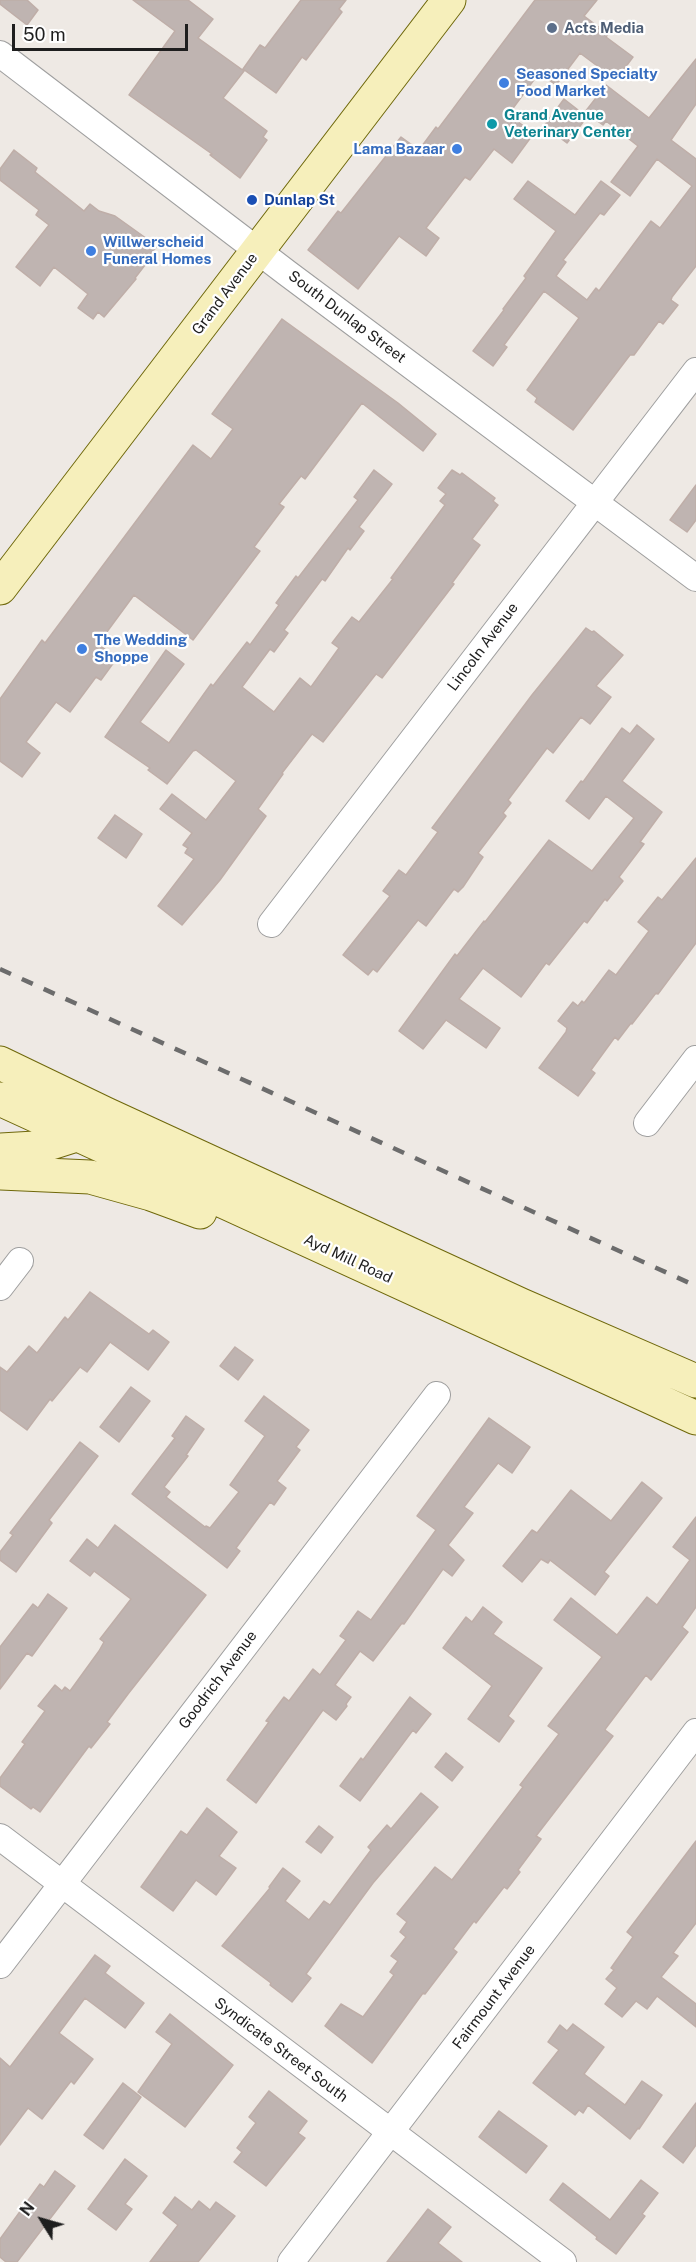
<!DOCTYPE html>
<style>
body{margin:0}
#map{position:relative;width:696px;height:2262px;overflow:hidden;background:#eee9e4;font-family:"Public Sans",sans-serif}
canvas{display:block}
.north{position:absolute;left:12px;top:2190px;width:60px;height:60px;-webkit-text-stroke:4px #fff;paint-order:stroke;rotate:307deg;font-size:16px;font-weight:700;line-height:24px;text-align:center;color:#1e1e1e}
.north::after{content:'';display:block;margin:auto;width:21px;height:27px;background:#1e1e1e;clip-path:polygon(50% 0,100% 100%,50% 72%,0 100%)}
.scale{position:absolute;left:12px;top:24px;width:176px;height:27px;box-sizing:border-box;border:3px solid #1e1e1e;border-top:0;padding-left:8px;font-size:18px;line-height:21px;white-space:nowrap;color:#1e1e1e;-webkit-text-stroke:4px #fff;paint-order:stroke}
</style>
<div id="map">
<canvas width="696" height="2262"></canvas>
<div class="north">N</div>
<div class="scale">50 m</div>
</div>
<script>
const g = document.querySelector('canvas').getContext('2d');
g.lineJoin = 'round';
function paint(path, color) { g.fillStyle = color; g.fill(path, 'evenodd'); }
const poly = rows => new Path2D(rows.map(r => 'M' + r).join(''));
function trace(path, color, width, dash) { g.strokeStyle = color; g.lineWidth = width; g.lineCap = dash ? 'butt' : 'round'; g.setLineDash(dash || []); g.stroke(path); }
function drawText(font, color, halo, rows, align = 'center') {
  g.font = font + ' "Public Sans",sans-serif'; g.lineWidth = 4.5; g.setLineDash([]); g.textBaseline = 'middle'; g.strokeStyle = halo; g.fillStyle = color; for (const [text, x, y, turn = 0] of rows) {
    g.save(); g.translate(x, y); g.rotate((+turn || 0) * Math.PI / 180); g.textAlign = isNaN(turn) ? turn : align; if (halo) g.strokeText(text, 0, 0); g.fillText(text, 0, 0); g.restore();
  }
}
const building = poly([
 [0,0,27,0,38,10,27,25,0,4,0,0],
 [133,0,188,0,213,19,198,38,244,71,223,98,267,131,263,137,267,140,240,178,210,155,212,154,129,95,175,31,133,0],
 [301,0,346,0,339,9,342,12,306,60,302,57,276,93,243,69,260,45,265,48,301,0],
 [535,0,597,0,584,16,608,34,606,37,633,57,616,80,580,53,556,85,539,73,508,115,534,133,512,163,494,149,470,180,465,177,426,228,439,238,426,256,399,236,358,289,308,250,338,211,341,213,401,137,419,150,436,127,438,129,535,0],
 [696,59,696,104,671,140,696,159,696,266,672,297,671,300,678,305,663,324,659,321,634,355,630,355,573,430,535,402,537,398,527,390,579,318,544,291,504,345,507,347,493,366,473,351,504,310,503,309,526,278,524,276,556,231,514,199,528,181,575,215,601,181,620,195,604,215,600,213,563,260,566,262,556,276,587,300,596,288,599,291,651,221,660,228,692,186,657,159,630,196,611,182,638,146,606,121,603,125,585,112,606,85,649,118,696,59],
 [564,99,587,117,567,143,544,126,564,99],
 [14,150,37,168,35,172,84,211,90,204,99,211,115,216,157,246,150,255,152,256,135,278,136,279,104,317,98,312,93,319,78,308,88,294,54,267,40,286,16,267,49,225,36,215,39,210,0,180,0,169,14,150],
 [282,319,398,403,436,434,423,451,362,403,305,479,301,476,279,504,284,507,254,547,260,551,193,640,134,595,98,644,117,658,101,680,96,677,70,712,56,702,26,742,40,753,22,777,0,761,0,699,42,640,45,643,193,445,211,459,233,429,212,414,282,319],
 [374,470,392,484,359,527,364,531,350,550,348,548,325,581,322,579,284,630,288,633,274,652,270,649,242,687,274,712,300,678,311,687,339,648,332,643,352,617,359,622,393,579,391,578,445,505,440,501,446,494,438,488,452,470,460,475,462,473,495,498,493,501,498,505,472,539,480,545,452,583,454,584,382,678,376,674,323,742,312,734,282,773,283,774,258,809,266,816,220,880,182,925,158,906,194,859,185,853,188,848,183,845,192,833,160,809,172,794,206,820,236,781,196,750,193,751,167,784,148,770,150,768,105,737,166,650,184,664,140,722,169,743,211,684,213,686,247,642,250,645,279,605,276,603,296,576,298,578,358,500,354,497,374,470],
 [696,485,696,520,687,532,670,520,696,485],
 [586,628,592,632,594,631,623,655,596,686,611,697,590,724,581,717,553,753,547,748,508,800,511,803,503,813,506,816,478,853,483,857,463,887,458,892,454,889,426,926,418,920,377,972,373,969,368,975,343,955,390,896,383,891,399,870,406,875,438,832,432,828,532,695,586,628],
 [637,725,654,739,622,781,662,812,640,842,644,844,619,877,623,881,607,901,605,899,587,923,584,921,549,965,546,963,521,997,483,968,459,999,500,1028,486,1048,446,1020,423,1049,399,1031,455,954,457,956,484,921,485,922,549,840,592,871,634,818,606,796,589,819,566,801,581,781,583,782,622,728,630,734,637,725],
 [115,815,142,834,126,858,98,838,115,815],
 [696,858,696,943,658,994,656,993,632,1024,631,1023,618,1040,615,1037,591,1070,595,1073,578,1096,539,1068,566,1032,567,1028,558,1021,573,1002,578,1006,582,1001,584,1003,609,970,616,975,649,931,638,922,658,897,662,900,696,858],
 [90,1292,149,1334,153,1330,169,1342,148,1370,110,1342,87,1372,80,1367,52,1401,50,1399,27,1430,0,1410,0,1367,7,1372,29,1346,37,1353,65,1317,68,1320,90,1292],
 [235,1347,253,1360,238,1380,220,1366,235,1347],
 [131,1387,150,1401,119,1442,100,1427,131,1387],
 [264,1396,309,1430,296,1447,300,1450,277,1481,286,1488,274,1505,270,1502,236,1548,240,1551,227,1568,132,1494,175,1438,172,1436,186,1416,204,1429,186,1455,188,1456,164,1487,170,1492,166,1497,205,1527,206,1526,210,1528,239,1492,230,1485,265,1436,245,1421,264,1396],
 [489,1418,530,1447,512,1473,498,1463,464,1507,473,1513,448,1545,464,1560,452,1576,443,1569,404,1624,402,1623,373,1661,360,1651,335,1685,351,1697,346,1704,347,1706,336,1720,323,1710,256,1803,227,1780,269,1722,266,1721,284,1697,289,1701,313,1669,320,1675,346,1640,340,1636,358,1611,371,1620,436,1530,417,1516,489,1418],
 [80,1442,98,1456,49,1520,52,1523,16,1572,0,1560,0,1552,13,1535,10,1533,80,1442],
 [642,1482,662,1498,604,1572,609,1576,595,1595,550,1560,548,1563,541,1559,522,1582,503,1566,532,1530,537,1533,571,1490,611,1521,642,1482],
 [696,1517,696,1607,682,1627,688,1632,651,1680,646,1675,606,1728,605,1730,613,1736,536,1836,541,1839,518,1870,520,1872,507,1889,504,1887,476,1923,474,1921,453,1949,457,1952,425,1994,423,1993,372,2063,325,2026,341,2004,363,2017,394,1975,390,1972,398,1961,391,1956,406,1937,400,1932,407,1922,397,1914,435,1867,452,1880,523,1787,520,1785,559,1734,548,1726,602,1657,554,1620,571,1598,617,1635,647,1597,657,1605,690,1560,673,1547,696,1517],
 [115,1525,206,1595,128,1694,107,1722,110,1724,91,1748,89,1746,40,1812,33,1807,31,1809,0,1786,0,1778,25,1744,22,1742,45,1711,38,1706,55,1685,62,1691,65,1687,70,1691,99,1651,104,1642,100,1639,131,1599,94,1571,90,1576,70,1561,87,1539,98,1548,115,1525],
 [48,1594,67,1608,32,1656,27,1653,0,1689,0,1647,33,1604,38,1608,48,1594],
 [483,1607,502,1622,493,1634,542,1668,508,1716,514,1721,499,1742,468,1719,492,1686,443,1648,466,1617,472,1622,483,1607],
 [410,1697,431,1714,416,1733,413,1730,360,1801,340,1786,361,1758,363,1760,410,1697],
 [446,1753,463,1767,452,1781,435,1767,446,1753],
 [421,1793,438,1807,373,1883,306,1974,311,1978,292,2002,270,1985,271,1983,222,1946,270,1888,269,1887,283,1868,300,1881,285,1901,309,1920,324,1901,330,1905,371,1850,368,1847,387,1825,391,1829,421,1793],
 [207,1808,237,1832,219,1856,236,1868,216,1895,196,1880,173,1911,141,1887,181,1831,187,1835,207,1808],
 [319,1826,333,1837,321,1853,306,1842,319,1826],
 [696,1841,696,1923,673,1953,678,1956,661,1977,696,2004,696,2027,657,1996,647,2009,636,2001,622,2017,605,2004,617,1988,606,1979,614,1970,611,1968,633,1937,627,1932,696,1841],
 [95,1955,110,1966,105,1973,144,2003,125,2028,85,1998,59,2033,93,2059,74,2084,71,2081,42,2119,28,2108,0,2145,0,2058,10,2067,95,1955],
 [170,2014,233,2065,185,2127,138,2092,172,2044,156,2032,170,2014],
 [573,2024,604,2047,584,2074,625,2105,642,2081,662,2095,639,2129,638,2128,630,2139,588,2105,583,2113,579,2110,575,2115,533,2083,559,2050,548,2042,560,2025,567,2031,573,2024],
 [123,2083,141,2097,103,2149,84,2135,123,2083],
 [269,2091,307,2121,298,2133,305,2138,266,2186,234,2162,242,2152,237,2148,256,2123,249,2117,269,2091],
 [696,2103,696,2145,683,2163,663,2147,696,2103],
 [499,2111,547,2146,526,2173,479,2137,499,2111],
 [125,2159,147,2176,125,2204,132,2209,116,2230,88,2209,125,2159],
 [55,2171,75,2186,17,2262,6,2262,0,2257,0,2239,40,2184,44,2187,55,2171],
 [641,2180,658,2193,642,2214,645,2216,616,2254,596,2239,597,2237,550,2200,563,2183,610,2220,641,2180],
 [175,2197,192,2210,199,2201,210,2210,216,2202,235,2216,198,2262,150,2262,178,2225,163,2213,175,2197],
 [428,2209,451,2227,438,2243,462,2262,387,2262,428,2209]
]);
paint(building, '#bfb4b1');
trace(building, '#bfaea8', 1.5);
const minor = poly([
 [0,54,287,273,696,578],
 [271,924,696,371],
 [647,1123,696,1059],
 [0,1287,20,1261],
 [0,1837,563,2262],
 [0,1965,437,1395],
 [291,2262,696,1732]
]);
const secondary = poly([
 [0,588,449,0],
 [0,1063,106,1114,521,1305,696,1381],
 [0,1099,696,1418],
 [0,1150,35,1148,79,1134,88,1128],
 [0,1173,90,1177,151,1194,200,1212]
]);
trace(minor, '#9f9f9f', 28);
trace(secondary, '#6f680b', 35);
trace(minor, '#fff', 26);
trace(secondary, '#f6efbb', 33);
trace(poly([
 [0,969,696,1286]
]), '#6c6c6c', 4.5, [12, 12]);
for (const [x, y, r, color] of [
 [552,28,6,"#5c6f8a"],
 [504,83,6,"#3f7fe0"],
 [492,124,6,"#0f9aa8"],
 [457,149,6,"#3f7fe0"],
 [252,200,6,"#1a4fb4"],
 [91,251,6,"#3f7fe0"],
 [82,649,6,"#3f7fe0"]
]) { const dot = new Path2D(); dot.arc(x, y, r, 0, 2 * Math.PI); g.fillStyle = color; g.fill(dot); trace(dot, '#fff', 2); }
drawText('bold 15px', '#4e5e75', '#fff', [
 ["Acts Media",564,28]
], 'left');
drawText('bold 15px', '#366cbe', '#fff', [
 ["Seasoned Specialty",516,74],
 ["Food Market",516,91],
 ["Lama Bazaar",445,149,"right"],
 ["Willwerscheid",103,242],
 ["Funeral Homes",103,259],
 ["The Wedding",94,640],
 ["Shoppe",94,657]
], 'left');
drawText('bold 15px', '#0d838f', '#fff', [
 ["Grand Avenue",504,115],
 ["Veterinary Center",504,132]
], 'left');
drawText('bold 15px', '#164399', '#fff', [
 ["Dunlap St",264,200]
], 'left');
drawText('15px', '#1e1e1e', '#fff', [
 ["Grand Avenue",225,294,-53],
 ["South Dunlap Street",347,317,37],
 ["Lincoln Avenue",483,647,-53],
 ["Ayd Mill Road",348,1259,25],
 ["Goodrich Avenue",218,1680,-53],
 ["Fairmount Avenue",494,1997,-53],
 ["Syndicate Street South",281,2050,37]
]);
</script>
